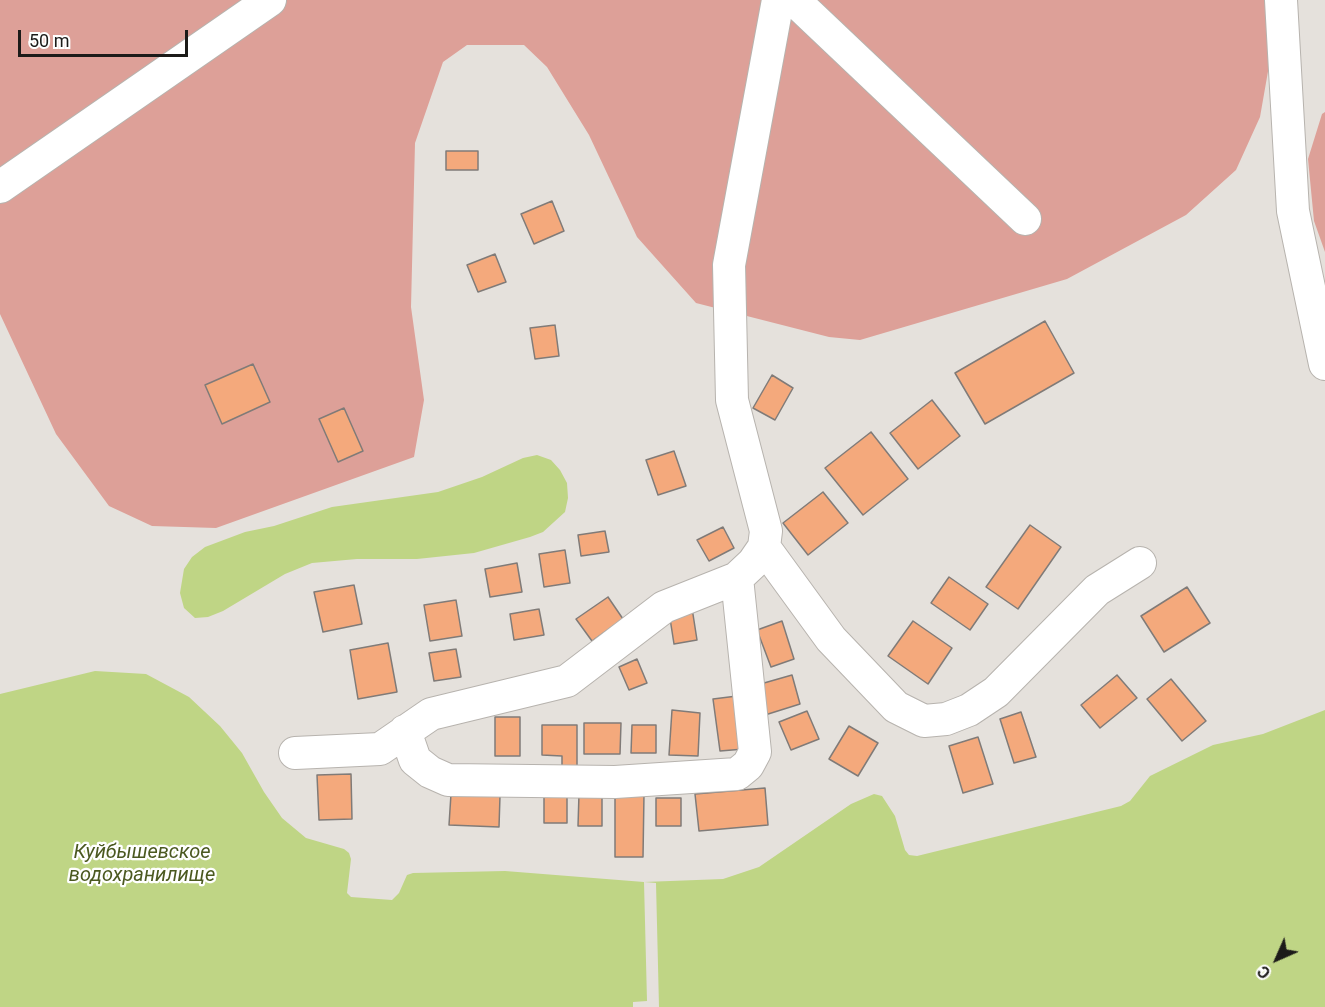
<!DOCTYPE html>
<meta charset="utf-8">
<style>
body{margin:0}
#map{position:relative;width:1325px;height:1007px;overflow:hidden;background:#e5e1dc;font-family:Roboto,sans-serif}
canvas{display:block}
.north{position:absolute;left:1247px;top:929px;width:60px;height:60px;-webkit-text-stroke:4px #fff;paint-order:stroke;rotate:225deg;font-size:16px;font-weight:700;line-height:24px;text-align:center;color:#1c1b19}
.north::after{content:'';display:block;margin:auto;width:21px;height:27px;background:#1c1b19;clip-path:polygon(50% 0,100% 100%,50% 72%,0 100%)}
.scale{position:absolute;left:18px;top:30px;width:170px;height:27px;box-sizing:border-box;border:3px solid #1c1b19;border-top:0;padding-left:8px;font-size:18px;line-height:21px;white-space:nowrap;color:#1c1b19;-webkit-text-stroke:4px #fff;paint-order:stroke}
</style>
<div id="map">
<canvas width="1325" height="1007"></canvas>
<div class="north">С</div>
<div class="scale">50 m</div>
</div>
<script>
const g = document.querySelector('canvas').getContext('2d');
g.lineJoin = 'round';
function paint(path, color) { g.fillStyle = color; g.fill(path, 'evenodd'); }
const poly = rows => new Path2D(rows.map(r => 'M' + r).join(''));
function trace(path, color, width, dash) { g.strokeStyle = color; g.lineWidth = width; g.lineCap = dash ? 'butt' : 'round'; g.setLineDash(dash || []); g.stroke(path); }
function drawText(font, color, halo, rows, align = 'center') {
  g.font = font + ' Roboto,sans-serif'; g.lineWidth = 4.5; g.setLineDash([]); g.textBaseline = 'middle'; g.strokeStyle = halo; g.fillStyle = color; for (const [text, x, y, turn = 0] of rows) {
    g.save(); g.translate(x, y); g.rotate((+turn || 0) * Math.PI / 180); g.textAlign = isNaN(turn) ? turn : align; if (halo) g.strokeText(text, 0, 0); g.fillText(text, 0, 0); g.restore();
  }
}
paint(poly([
 [0,0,1269,0,1270,60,1260,117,1236,170,1186,215,1067,279,860,340,829,337,696,303,637,237,589,135,547,67,524,45,467,45,443,62,415,143,411,307,424,400,414,457,216,528,152,526,109,506,56,434,0,314],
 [1325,112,1325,252,1314,221,1308,159,1322,114]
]), '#dda098');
paint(poly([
 [537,455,551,460,560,470,567,483,568,498,565,512,543,532,530,537,474,553,417,559,357,559,312,563,285,574,223,611,208,617,195,618,184,608,180,593,184,569,192,557,205,547,245,532,274,526,332,507,438,492,482,477,523,458],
 [95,671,146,674,189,697,220,726,242,753,264,792,282,818,306,838,344,849,349,853,351,859,347,893,351,897,392,900,399,893,407,875,413,873,505,871,644,882,723,879,759,867,851,804,874,794,882,796,895,816,905,850,909,855,917,856,1121,806,1130,801,1150,776,1213,745,1263,734,1325,710,1325,1007,0,1007,0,694]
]), '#bfd585');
paint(poly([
 [644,882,656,883,659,1007,633,1007,633,1002,647,1001]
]), '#e5e1dc');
const building = poly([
 [446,151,478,151,478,170,446,170,446,151],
 [552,201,564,231,534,244,521,214,552,201],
 [495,254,506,282,478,292,467,265,495,254],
 [1045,321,1074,373,985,424,955,373,1045,321],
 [555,325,559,356,535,359,530,328,555,325],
 [253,364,270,402,222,424,205,385,253,364],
 [772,375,793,388,775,420,753,408,772,375],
 [932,400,960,436,918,469,890,433,932,400],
 [344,408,363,451,338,462,319,419,344,408],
 [871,432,908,479,863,515,825,468,871,432],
 [674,451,686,486,658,495,646,460,674,451],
 [823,492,848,523,808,555,783,523,823,492],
 [1030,525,1061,547,1018,609,986,587,1030,525],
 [723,527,734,548,709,561,697,540,723,527],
 [605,531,609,552,581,556,578,535,605,531],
 [565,550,570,583,544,587,539,554,565,550],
 [517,563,522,592,490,597,485,569,517,563],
 [949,577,988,604,970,630,931,603,949,577],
 [354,585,362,624,323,632,314,592,354,585],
 [1187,587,1210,623,1164,652,1141,616,1187,587],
 [608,597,623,619,592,641,576,619,608,597],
 [456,600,462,636,430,641,424,605,456,600],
 [692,608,697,640,674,644,669,612,692,608],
 [539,609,544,635,514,640,510,614,539,609],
 [782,621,794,659,771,667,757,630,782,621],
 [913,621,952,648,928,684,888,656,913,621],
 [388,643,397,692,358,699,350,650,388,643],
 [456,649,461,677,434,681,429,653,456,649],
 [637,659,647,683,629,690,619,667,637,659],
 [792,675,800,704,765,715,757,685,792,675],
 [1117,675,1137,698,1100,728,1081,705,1117,675],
 [1171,679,1206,721,1182,741,1147,699,1171,679],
 [737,696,744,749,720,751,713,699,737,696],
 [672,710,700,713,698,756,669,755,672,710],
 [807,711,819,739,791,750,779,722,807,711],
 [1021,712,1036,757,1014,763,1000,719,1021,712],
 [495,717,520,717,520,756,495,756,495,717],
 [584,723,621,723,620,754,584,754,584,723],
 [542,725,577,725,577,770,562,769,562,756,542,755,542,725],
 [632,725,656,725,656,753,631,753,632,725],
 [849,726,878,743,858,776,829,759,849,726],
 [978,737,993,784,963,793,949,746,978,737],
 [351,774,352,819,319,820,317,775,351,774],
 [765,788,768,825,699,831,695,794,765,788],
 [544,793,567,793,567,823,544,823,544,793],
 [451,794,500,796,499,827,449,825,451,794],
 [579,794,602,794,602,826,578,826,579,794],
 [615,794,644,794,643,857,615,857,615,794],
 [656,798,681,798,681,826,656,826,656,798]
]);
paint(building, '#f4a97c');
trace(building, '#807b78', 1.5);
const minor = poly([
 [794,0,1025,219],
 [1281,0,1293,211,1325,364],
 [0,187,270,0],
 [764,547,831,639,896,707,924,721,946,719,969,710,996,692,1097,590,1140,563],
 [405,731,415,760,430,772,448,780,615,782,737,774,748,765,755,752,737,578],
 [295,753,380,749,431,714,567,681,664,607,737,578,753,563,764,547,766,531,732,400,729,265,778,0]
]);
trace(minor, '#b7b3ae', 34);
trace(minor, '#fff', 32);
drawText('italic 20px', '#4b5920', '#fff', [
 ["Куйбышевское",142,853],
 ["водохранилище",142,876]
]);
</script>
